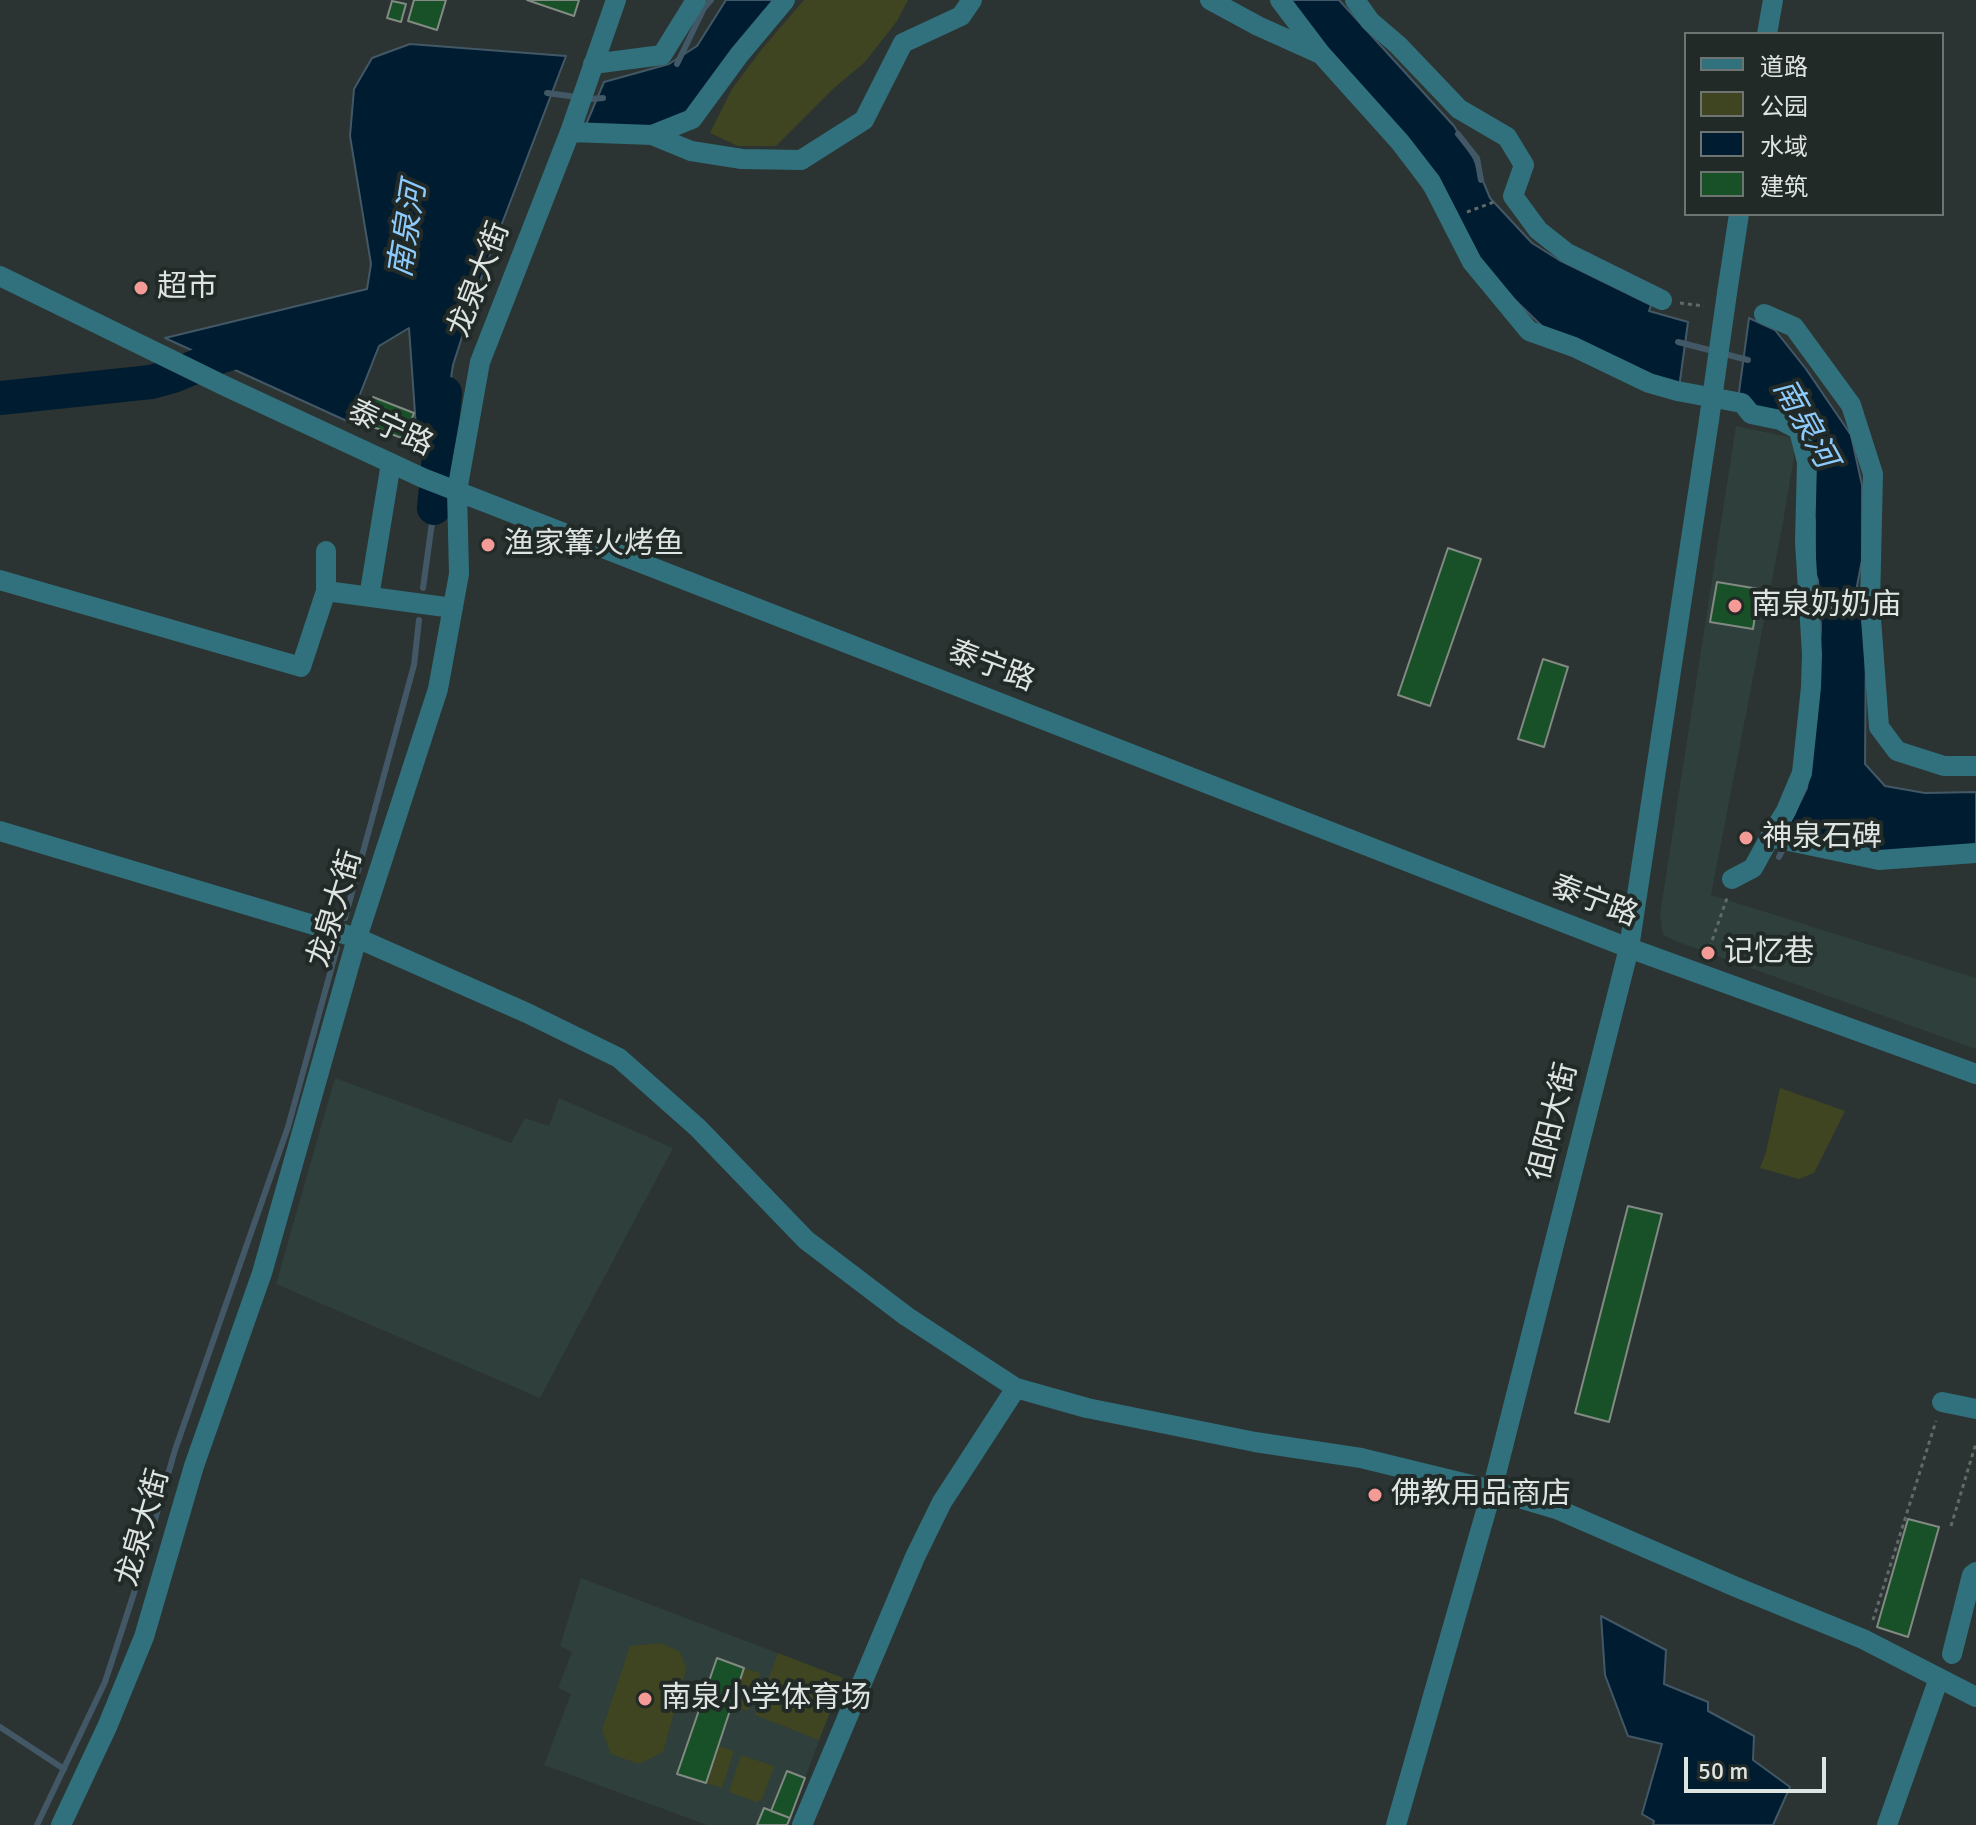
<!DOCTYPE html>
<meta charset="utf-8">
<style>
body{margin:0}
#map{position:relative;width:1976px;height:1825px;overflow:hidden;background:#2b3432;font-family:Signika,"Noto Sans SC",sans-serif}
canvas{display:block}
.legend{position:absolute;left:1684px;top:32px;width:260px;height:184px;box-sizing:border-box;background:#222a28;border:2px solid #6d7472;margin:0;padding:10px 14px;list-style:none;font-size:24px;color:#dee4e2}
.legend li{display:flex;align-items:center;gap:16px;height:40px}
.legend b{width:40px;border:2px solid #6d7472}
.scale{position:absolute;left:1684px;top:1757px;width:142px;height:36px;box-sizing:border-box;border:4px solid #dee4e2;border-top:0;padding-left:10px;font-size:24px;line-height:28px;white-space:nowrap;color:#dee4e2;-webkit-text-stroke:6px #222a28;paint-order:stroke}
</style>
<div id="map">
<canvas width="1976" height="1825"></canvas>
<ul class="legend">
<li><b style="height:10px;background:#31717d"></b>道路</li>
<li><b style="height:22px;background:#3f4521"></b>公园</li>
<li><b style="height:22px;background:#001c31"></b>水域</li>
<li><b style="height:22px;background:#185027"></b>建筑</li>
</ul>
<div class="scale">50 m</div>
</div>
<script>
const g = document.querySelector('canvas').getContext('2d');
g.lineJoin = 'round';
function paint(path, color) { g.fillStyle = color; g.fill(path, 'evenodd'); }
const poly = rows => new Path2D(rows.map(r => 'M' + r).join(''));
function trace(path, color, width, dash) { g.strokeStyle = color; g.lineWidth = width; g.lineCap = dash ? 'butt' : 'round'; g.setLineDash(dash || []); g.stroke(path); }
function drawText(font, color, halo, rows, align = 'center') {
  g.font = font + ' Signika,"Noto Sans SC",sans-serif'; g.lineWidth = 8; g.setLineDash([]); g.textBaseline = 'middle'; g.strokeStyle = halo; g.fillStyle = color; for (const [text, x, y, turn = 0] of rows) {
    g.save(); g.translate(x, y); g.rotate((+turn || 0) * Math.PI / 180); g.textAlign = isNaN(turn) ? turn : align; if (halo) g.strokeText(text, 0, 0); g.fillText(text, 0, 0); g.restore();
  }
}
paint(poly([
 [1736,426,1797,439,1782,528,1711,895,1976,978,1976,1049,1678,942,1663,935,1660,914],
 [335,1078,511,1143,525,1118,549,1126,559,1098,673,1148,540,1398,276,1284],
 [581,1578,843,1678,787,1825,707,1825,544,1765,571,1694,558,1688,572,1652,560,1646]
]), '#2f3f3b');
paint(poly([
 [804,0,908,0,897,21,865,62,834,88,776,146,738,146,710,133,732,89,762,49],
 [1780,1088,1845,1111,1814,1173,1799,1179,1760,1168,1766,1152],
 [661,1643,680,1652,686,1669,663,1752,639,1764,611,1754,602,1730,630,1646],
 [778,1653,843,1678,819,1740,755,1715],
 [744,1668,760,1673,748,1711,732,1705],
 [718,1746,734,1751,722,1788,706,1783],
 [741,1755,774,1766,762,1799,757,1802,729,1792]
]), '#3f4521');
const water = poly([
 [726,0,777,0,688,112,658,128,585,127,604,82,669,64,697,46,726,0],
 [1285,0,1339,0,1454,126,1474,159,1490,198,1532,243,1559,260,1651,305,1649,311,1688,322,1679,388,1545,329,1482,268,1285,0],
 [410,44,566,56,480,281,453,365,443,431,434,460,418,456,409,328,379,346,349,422,165,338,367,289,371,264,350,136,354,89,372,58,410,44],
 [1749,318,1775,330,1806,369,1851,435,1862,485,1862,560,1856,591,1866,638,1865,764,1885,786,1925,793,1976,792,1976,845,1878,854,1784,835,1807,788,1817,714,1821,626,1818,580,1815,572,1815,521,1796,417,1737,407,1749,318],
 [1601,1616,1666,1650,1664,1684,1708,1702,1708,1711,1754,1736,1753,1760,1790,1787,1773,1825,1653,1825,1654,1821,1642,1814,1662,1744,1628,1736,1605,1675,1601,1616]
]);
paint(water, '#001c31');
trace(water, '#435866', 2);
trace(poly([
 [677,64,704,8,711,0],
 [547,93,592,99,603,98],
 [1458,134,1477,158,1481,180],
 [1678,342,1748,360],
 [423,588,434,508],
 [1779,857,1782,851],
 [345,918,414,665,419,620],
 [0,1727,64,1769],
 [37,1825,105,1682,134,1593,175,1450,288,1127,337,948]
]), '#435866', 6);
trace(poly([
 [0,398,151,382,173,376,219,357,255,346],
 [434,508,445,393]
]), '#001c31', 34);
const building = poly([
 [414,0,446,0,437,30,408,21,414,0],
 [527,0,579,0,574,16,527,0],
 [392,1,406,4,401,22,387,18,392,1],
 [373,397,414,413,404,439,363,423,373,397],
 [1448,548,1481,559,1430,706,1398,695,1448,548],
 [1717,582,1759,589,1753,629,1710,622,1717,582],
 [1543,659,1568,667,1544,747,1518,739,1543,659],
 [1628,1206,1662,1214,1609,1422,1575,1413,1628,1206],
 [1908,1519,1939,1527,1908,1637,1877,1627,1908,1519],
 [717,1658,744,1668,706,1783,677,1774,717,1658],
 [787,1771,805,1778,790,1818,771,1811,787,1771],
 [764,1808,790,1818,787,1825,757,1825,764,1808]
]);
paint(building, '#185027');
trace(building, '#838a84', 2);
trace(poly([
 [1467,212,1494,202],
 [1680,303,1704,306],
 [1830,608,1851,606],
 [1707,955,1727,898],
 [1951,1526,1976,1443],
 [1873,1620,1936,1421]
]), '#626a68', 3, [4, 4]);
trace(poly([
 [1210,0,1258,26,1318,53],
 [1280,0,1321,54,1400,142,1431,182,1472,262,1529,331,1574,347,1649,383,1677,391,1742,403,1751,414,1780,420,1799,430,1807,462,1805,542,1812,654,1811,687,1802,773,1786,811,1770,837,1879,860,1976,853],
 [1355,0,1370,21,1398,45,1459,109,1507,137,1524,165,1513,196,1538,230,1567,253,1662,300],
 [1767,34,1773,0],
 [593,64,662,55,696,0],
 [570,132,652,135,692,119,739,55,785,0],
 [652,135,691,151,742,159,801,160,864,120,903,43,961,16,972,0],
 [0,276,227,387,423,478,1629,948,1976,1074],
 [1727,293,1739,214],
 [1764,314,1794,327,1851,405,1873,474,1870,605,1879,727,1897,751,1944,766,1976,766],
 [0,580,301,667,326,591,326,551],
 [326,591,453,608],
 [369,597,391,463],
 [0,831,357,938,527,1013,619,1058,698,1128,806,1240,906,1316,1016,1388,1087,1408,1255,1442,1361,1458,1492,1490,1559,1510,1736,1587,1863,1639,1976,1697],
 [1732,879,1753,868,1770,837],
 [1942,1402,1976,1409],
 [1952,1654,1972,1575,1976,1572],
 [61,1825,107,1727,144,1637,194,1466,262,1273,357,938,438,689,459,574,457,491,480,362,570,132,616,0],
 [802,1825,915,1557,942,1502,1016,1388],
 [1396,1825,1492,1490,1629,948,1709,420],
 [1887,1825,1939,1678]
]), '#31717d', 20);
trace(poly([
 [1709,420,1727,293]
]), '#31717d', 20);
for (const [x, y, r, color] of [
 [141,288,8,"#f59b97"],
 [488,545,8,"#f59b97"],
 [1735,606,8,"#f59b97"],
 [1746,838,8,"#f59b97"],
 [1708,953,8,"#f59b97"],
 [1375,1495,8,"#f59b97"],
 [645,1699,8,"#f59b97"]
]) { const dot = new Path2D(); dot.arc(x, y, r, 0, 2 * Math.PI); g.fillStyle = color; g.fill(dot); trace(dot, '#222a28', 3); }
drawText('30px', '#dee4e2', '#222a28', [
 ["龙泉大街",480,280,-69],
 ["泰宁路",390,429,25],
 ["泰宁路",991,667,21],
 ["泰宁路",1594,902,21],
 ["龙泉大街",336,909,-73],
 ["徂阳大街",1554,1122,-76],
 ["龙泉大街",144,1528,-74]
]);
drawText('30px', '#dee4e2', '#222a28', [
 ["超市",157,288],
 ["渔家篝火烤鱼",504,545],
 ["南泉奶奶庙",1751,606],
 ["神泉石碑",1762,838],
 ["记忆巷",1724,953],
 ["佛教用品商店",1391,1495],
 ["南泉小学体育场",661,1699]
], 'left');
drawText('italic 32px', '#8dcbfd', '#222a28', [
 ["南泉河",409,230,-81],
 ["南泉河",1804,424,61]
]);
</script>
